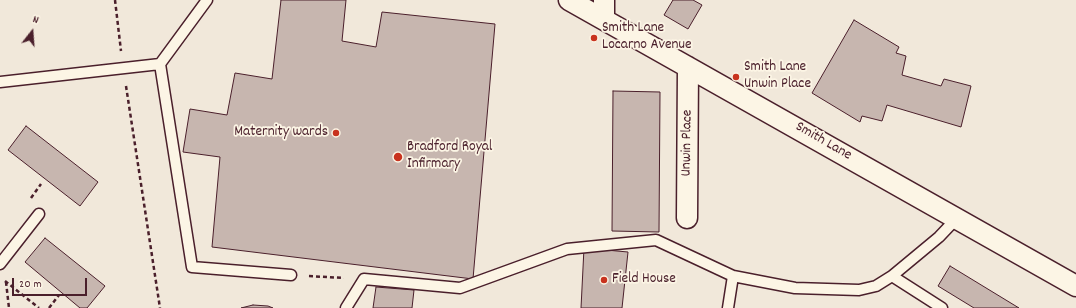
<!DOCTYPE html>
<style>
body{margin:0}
#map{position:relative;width:1076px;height:308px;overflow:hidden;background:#f1e8da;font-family:Dekko,sans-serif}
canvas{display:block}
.north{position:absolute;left:12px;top:12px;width:40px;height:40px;-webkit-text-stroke:3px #fcf5e5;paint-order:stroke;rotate:17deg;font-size:11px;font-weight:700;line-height:16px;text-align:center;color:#4a1f2b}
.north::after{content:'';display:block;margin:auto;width:14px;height:18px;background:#4a1f2b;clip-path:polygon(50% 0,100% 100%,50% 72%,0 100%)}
.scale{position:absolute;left:12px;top:278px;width:75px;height:18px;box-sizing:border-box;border:2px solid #4a1f2b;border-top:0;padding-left:5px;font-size:12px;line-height:14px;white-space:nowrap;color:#4a1f2b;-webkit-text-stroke:3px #fcf5e5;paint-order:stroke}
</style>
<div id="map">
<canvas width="1076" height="308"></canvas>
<div class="north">N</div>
<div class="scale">20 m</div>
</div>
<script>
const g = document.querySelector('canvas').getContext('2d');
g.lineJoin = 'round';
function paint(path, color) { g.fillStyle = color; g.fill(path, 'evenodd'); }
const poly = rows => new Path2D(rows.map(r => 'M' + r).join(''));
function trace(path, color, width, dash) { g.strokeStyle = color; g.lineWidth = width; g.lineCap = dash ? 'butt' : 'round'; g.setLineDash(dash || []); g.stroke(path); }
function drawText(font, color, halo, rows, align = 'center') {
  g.font = font + ' Dekko,sans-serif'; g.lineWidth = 3.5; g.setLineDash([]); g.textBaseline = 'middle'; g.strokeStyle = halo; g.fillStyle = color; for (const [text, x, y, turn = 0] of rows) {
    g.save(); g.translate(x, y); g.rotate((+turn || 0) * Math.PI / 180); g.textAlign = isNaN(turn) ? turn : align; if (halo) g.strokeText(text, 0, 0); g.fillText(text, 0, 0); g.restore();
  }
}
const building = poly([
 [281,0,346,0,342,41,376,47,382,12,495,24,473,279,212,247,220,157,183,152,190,109,227,115,235,73,272,79,281,0],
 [673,0,693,0,702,5,688,29,664,15,673,0],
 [854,20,899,47,896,53,906,56,902,75,941,86,944,79,971,86,961,127,887,105,882,121,862,116,860,122,812,93,854,20],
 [613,91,660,92,659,232,612,231,613,91],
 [26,126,98,182,80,206,8,150,26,126],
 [45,238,105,286,87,308,80,308,25,262,45,238],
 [584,248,628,252,622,308,581,308,584,248],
 [950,266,1019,308,974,308,938,286,950,266],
 [376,287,414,290,412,308,373,308,376,287],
 [253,305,268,306,273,308,241,308,253,305]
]);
paint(building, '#c7b6af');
trace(building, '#4a1f2b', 1);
const lane = poly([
 [160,64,192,267,291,275],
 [0,82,160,64,207,0],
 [0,264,39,214],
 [892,276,942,308],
 [346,308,364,279,460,288,567,249,656,240,733,276,795,288,859,290,876,286,892,276,939,237,957,218],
 [728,308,733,276]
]);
const street = poly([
 [569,0,1076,286],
 [604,19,604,0],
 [687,218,688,67]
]);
trace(lane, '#4a1f2b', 13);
trace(street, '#4a1f2b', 23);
trace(poly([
 [115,0,121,51],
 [126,86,160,308],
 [31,198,41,184],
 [309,276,344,278],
 [5,281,39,308],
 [6,282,9,308],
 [49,308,59,295]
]), '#4a1f2b', 2.5, [4, 3]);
trace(lane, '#fcf5e5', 10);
trace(street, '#fcf5e5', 20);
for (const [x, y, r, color] of [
 [594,38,4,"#c8321e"],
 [736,77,4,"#c8321e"],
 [336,133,4,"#c8321e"],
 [398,157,5,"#c8321e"],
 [604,280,4,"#c8321e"]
]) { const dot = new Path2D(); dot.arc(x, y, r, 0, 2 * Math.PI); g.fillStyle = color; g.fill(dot); trace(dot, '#fcf5e5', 1.5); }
drawText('15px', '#4a1f2b', '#fcf5e5', [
 ["Smith Lane",602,29],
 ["Locarno Avenue",602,46],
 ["Smith Lane",744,68],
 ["Unwin Place",744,85],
 ["Maternity wards",328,133,"right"],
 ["Bradford Royal",407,148],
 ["Infirmary",407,165],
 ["Field House",612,280]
], 'left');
drawText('15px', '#4a1f2b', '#fcf5e5', [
 ["Smith Lane",823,142,30],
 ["Unwin Place",688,143,-89]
]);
</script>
